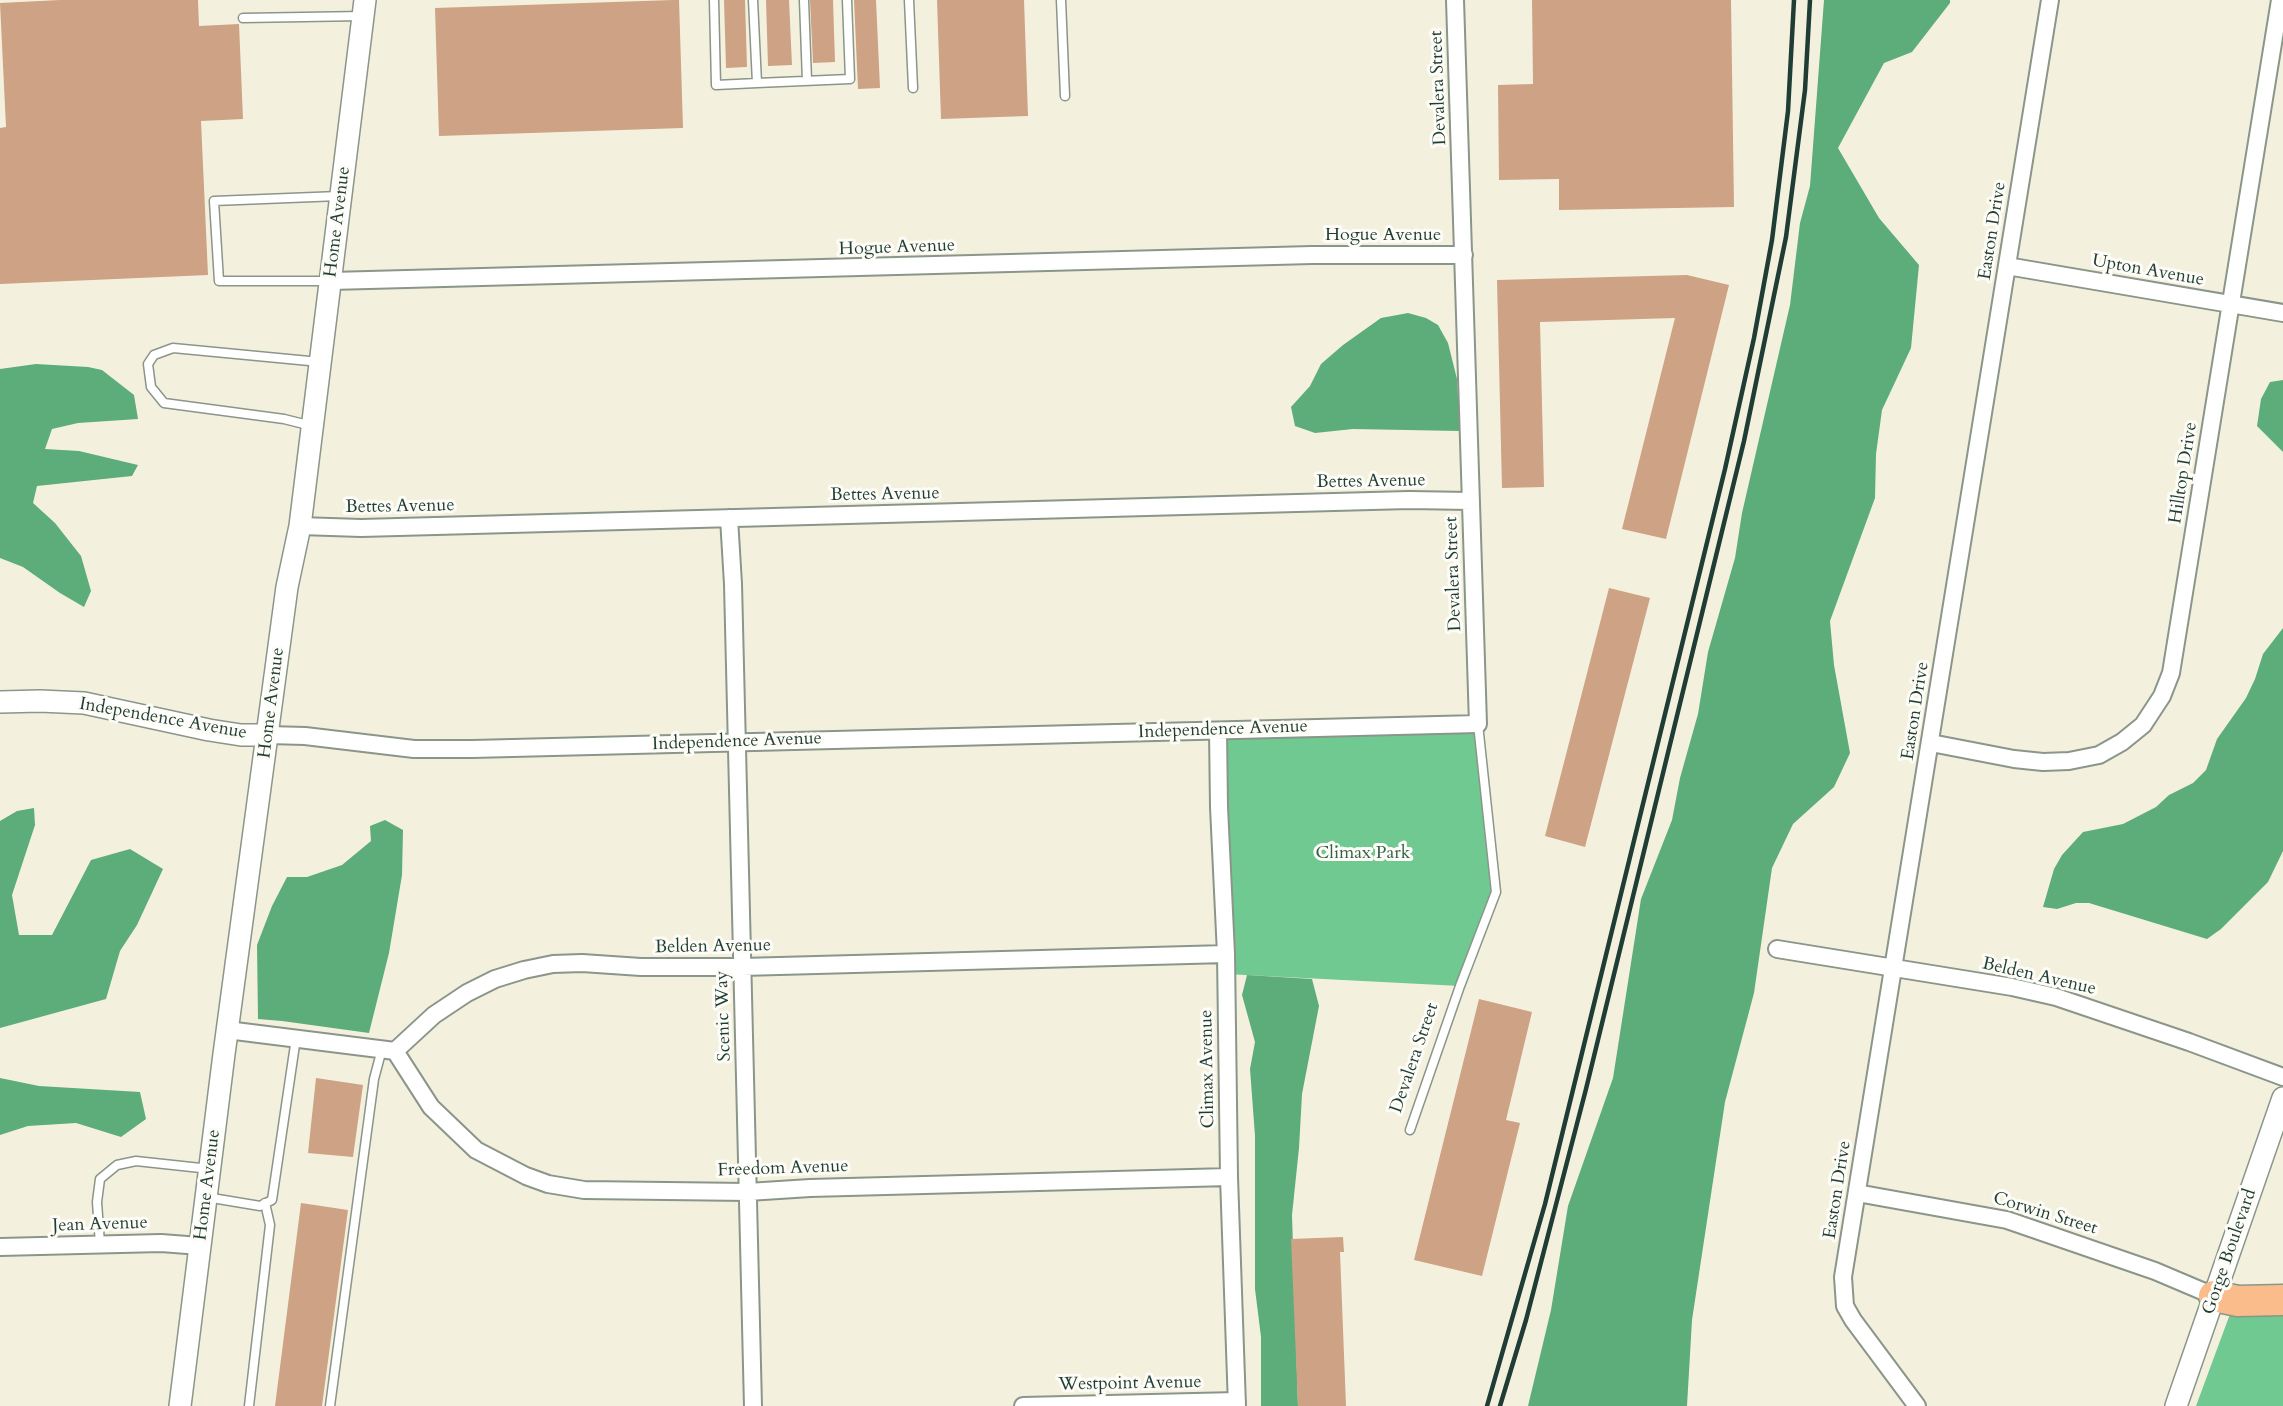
<!DOCTYPE html>
<style>
body{margin:0}
canvas{display:block;background:#f4f0de}
</style>
<canvas width="2283" height="1406"></canvas>
<script>
const g = document.querySelector('canvas').getContext('2d');
g.lineJoin = 'round';
function paint(path, color) { g.fillStyle = color; g.fill(path, 'evenodd'); }
const poly = rows => new Path2D(rows.map(r => 'M' + r).join(''));
function trace(path, color, width, dash) { g.strokeStyle = color; g.lineWidth = width; g.lineCap = dash ? 'butt' : 'round'; g.setLineDash(dash || []); g.stroke(path); }
function drawText(font, color, halo, rows, align = 'center') {
  g.font = font + ' Cardo,serif'; g.lineWidth = 6; g.setLineDash([]); g.textBaseline = 'middle'; g.strokeStyle = halo; g.fillStyle = color; for (const [text, x, y, turn = 0] of rows) {
    g.save(); g.translate(x, y); g.rotate((+turn || 0) * Math.PI / 180); g.textAlign = isNaN(turn) ? turn : align; if (halo) g.strokeText(text, 0, 0); g.fillText(text, 0, 0); g.restore();
  }
}
paint(poly([
 [1478,724,1496,892,1460,986,1226,974,1218,731],
 [2283,1312,2283,1406,2196,1406,2230,1314]
]), '#70c990');
paint(poly([
 [1824,0,1950,0,1950,3,1912,52,1884,63,1838,148,1879,218,1919,265,1911,348,1882,410,1876,454,1875,498,1830,621,1834,665,1850,753,1834,787,1793,824,1772,868,1754,993,1725,1102,1692,1320,1687,1406,1528,1406,1551,1310,1568,1206,1613,1078,1641,899,1672,820,1680,778,1698,714,1708,652,1735,558,1742,513,1790,305,1800,223,1810,186],
 [1408,313,1426,318,1438,325,1448,343,1457,379,1460,431,1353,429,1315,433,1295,426,1291,407,1310,386,1321,364,1343,345,1381,318],
 [36,364,88,367,102,370,134,395,138,419,78,423,52,429,45,449,79,451,138,465,132,476,37,486,33,503,55,523,81,556,91,591,84,607,60,593,23,567,0,558,0,369],
 [2283,380,2283,452,2257,426,2261,399,2270,382],
 [2283,628,2283,851,2268,882,2221,929,2207,939,2089,903,2076,903,2057,909,2043,907,2054,869,2062,855,2083,832,2123,824,2156,807,2169,795,2193,783,2206,770,2217,739,2246,698,2255,679,2263,654],
 [34,808,35,825,12,895,19,935,52,935,91,860,130,849,163,869,137,925,120,951,106,999,0,1028,0,821,17,811],
 [385,820,403,830,402,875,389,953,369,1033,282,1021,258,1019,257,945,272,906,287,877,307,877,342,865,371,841,370,826],
 [1247,975,1312,979,1319,1006,1302,1094,1299,1148,1292,1215,1298,1406,1261,1406,1261,1337,1255,1289,1255,1136,1250,1069,1255,1042,1242,995],
 [0,1078,39,1086,140,1092,146,1119,121,1137,76,1123,28,1126,0,1135]
]), '#5cad7a');
paint(poly([
 [60,0,198,0,199,26,239,24,243,119,201,121,208,275,0,284,0,128,6,127,0,3],
 [673,0,679,0,683,128,439,136,435,8],
 [724,0,745,0,747,67,726,68],
 [766,0,789,0,792,65,768,66],
 [810,0,833,0,835,62,813,63],
 [854,0,876,0,880,88,858,89],
 [937,0,1024,0,1028,116,941,119],
 [1532,0,1731,0,1734,207,1559,210,1559,179,1499,180,1498,85,1533,84],
 [1687,275,1729,285,1666,539,1622,529,1675,318,1540,322,1544,487,1502,488,1497,280],
 [1609,588,1650,598,1585,847,1545,836],
 [1479,999,1532,1012,1506,1120,1520,1123,1482,1276,1414,1260],
 [316,1078,363,1085,353,1157,308,1153],
 [301,1203,348,1210,322,1406,275,1406],
 [1343,1237,1344,1252,1340,1252,1346,1406,1298,1406,1291,1239]
]), '#cea284');
const service = poly([
 [714,0,716,85,757,83],
 [753,0,757,83,850,79,847,0],
 [804,0,807,81],
 [909,0,913,88],
 [1061,0,1065,96],
 [243,18,363,16],
 [331,281,219,281,214,201,339,196],
 [312,426,284,419,164,403,151,387,148,364,154,355,173,348,320,362],
 [1410,1130,1460,986,1496,892,1478,724],
 [206,1197,260,1206,272,1200,296,1038],
 [100,1244,97,1202,100,1179,117,1165,136,1161,210,1169],
 [249,1406,270,1225,265,1203],
 [330,1406,374,1079,382,1049]
]);
const minor = poly([
 [2007,266,2283,313],
 [331,281,1312,255,1464,255],
 [729,518,733,584,753,1406],
 [300,526,361,528,1409,500,1471,501],
 [1218,731,1219,807,1226,954,1229,1177,1237,1406],
 [268,735,305,736,414,749,472,749,1478,724,1455,0],
 [1931,743,2014,759,2043,762,2069,761,2099,755,2122,742,2143,725,2162,696,2171,673,2280,0],
 [1777,949,2012,987,2056,997,2189,1042,2283,1077],
 [227,1030,395,1051,434,1015,467,993,495,979,524,970,553,964,582,963,641,967,742,967,1226,954],
 [395,1051,431,1107,476,1150,526,1176,548,1184,584,1190,748,1192,810,1188,1229,1177],
 [1857,1193,2007,1220,2155,1271,2214,1296],
 [0,1247,161,1243,200,1246],
 [1023,1406,1237,1401],
 [1917,1406,1853,1320,1845,1306,1843,1277,2050,0]
]);
const tertiary = poly([
 [0,702,40,701,84,703,209,730,241,735,268,735],
 [180,1406,224,1054,287,587,300,526,365,0],
 [2176,1406,2283,1098]
]);
const motorway = poly([
 [2214,1296,2238,1301,2283,1300]
]);
trace(service, '#8a9689', 11);
trace(minor, '#8a9689', 20);
trace(tertiary, '#8a9689', 24);
trace(motorway, '#8a9689', 33);
trace(service, '#fff', 8);
trace(minor, '#fff', 16);
trace(tertiary, '#fff', 21);
trace(motorway, '#f9bc8a', 30);
trace(poly([
 [1487,1406,1545,1204,1725,469,1754,338,1772,240,1788,111,1794,0],
 [1500,1406,1526,1320,1586,1089,1744,441,1786,237,1805,90,1810,0]
]), '#1f3d34', 4.5);
drawText('18px', '#1f3d34', '#fdfcf7', [
 ["Devalera Street",1439,88,-92],
 ["Home Avenue",338,222,-83],
 ["Easton Drive",1993,231,-81],
 ["Hogue Avenue",1383,236],
 ["Hogue Avenue",897,248,-2],
 ["Upton Avenue",2148,271,10],
 ["Hilltop Drive",2184,473,-81],
 ["Bettes Avenue",1371,482,-1],
 ["Bettes Avenue",885,495,-1],
 ["Bettes Avenue",400,507,-1],
 ["Devalera Street",1454,574,-92],
 ["Home Avenue",272,703,-83],
 ["Easton Drive",1916,711,-81],
 ["Independence Avenue",163,719,10],
 ["Independence Avenue",1223,730,-2],
 ["Independence Avenue",737,742,-2],
 ["Belden Avenue",713,947,-1],
 ["Belden Avenue",2039,977,13],
 ["Scenic Way",724,1016,-92],
 ["Devalera Street",1415,1058,-71],
 ["Climax Avenue",1208,1069,-91],
 ["Freedom Avenue",783,1169,-2],
 ["Home Avenue",208,1185,-83],
 ["Easton Drive",1838,1190,-81],
 ["Corwin Street",2045,1214,17],
 ["Jean Avenue",100,1225,-2],
 ["Gorge Boulevard",2230,1252,-71],
 ["Westpoint Avenue",1130,1384,-1]
]);
drawText('18px', '#33604b', '#fdfcf7', [
 ["Climax Park",1363,854]
]);
</script>
